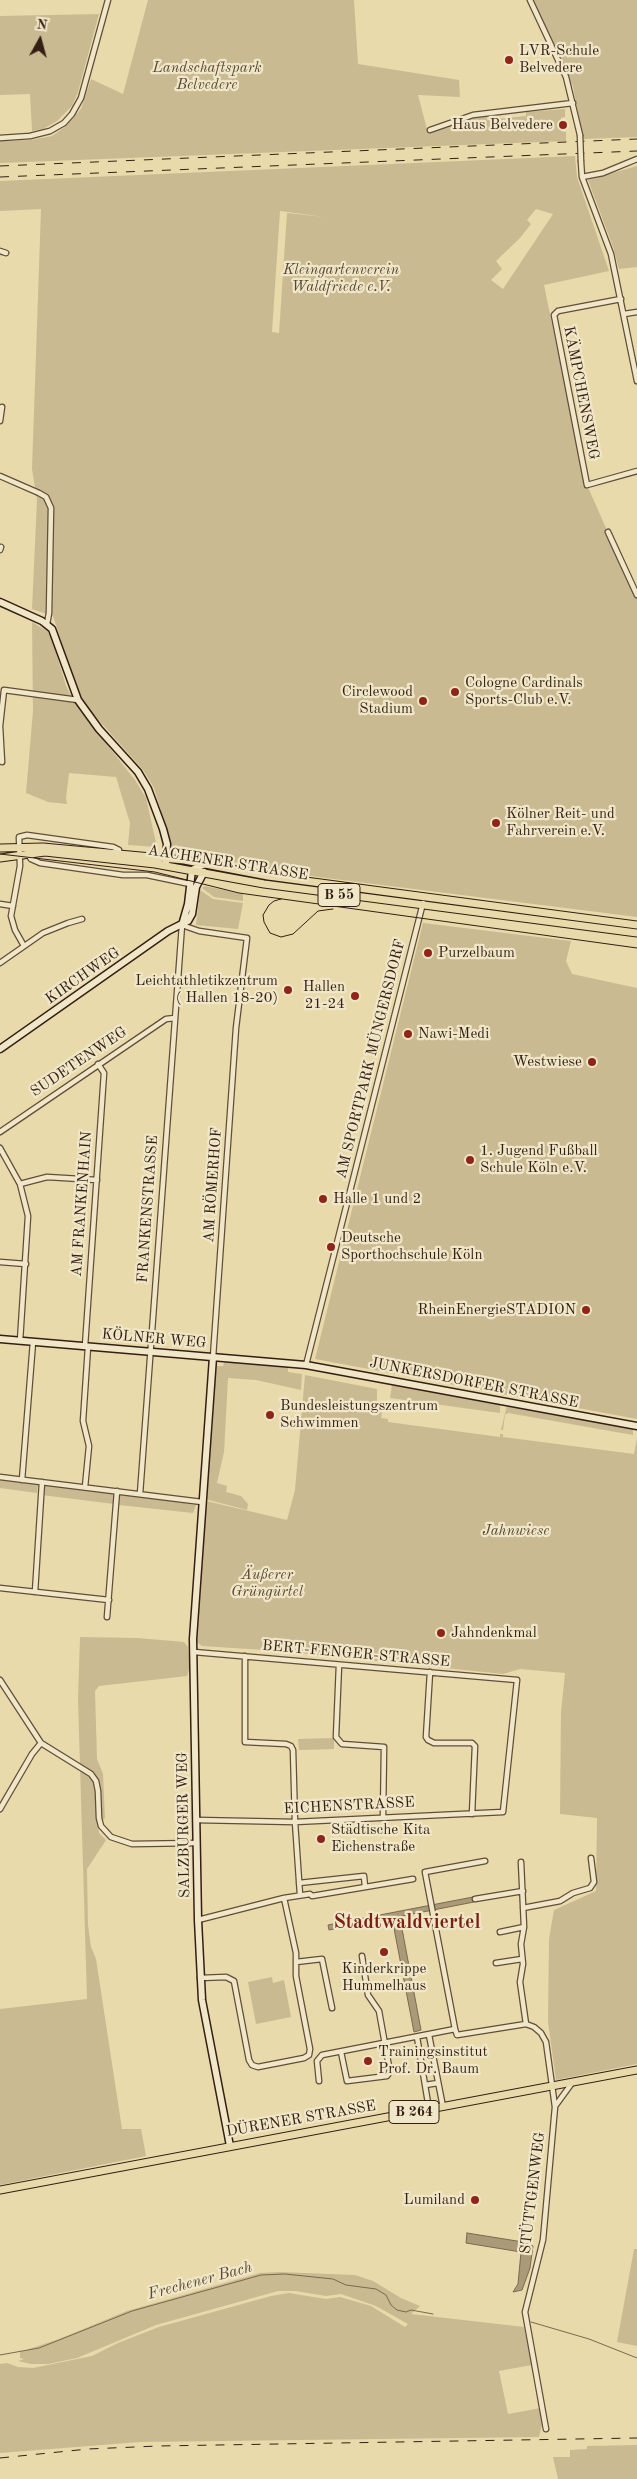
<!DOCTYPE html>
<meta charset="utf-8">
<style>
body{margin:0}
#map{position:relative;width:637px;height:2479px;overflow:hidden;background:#e8daab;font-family:"Old Standard TT",serif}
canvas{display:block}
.north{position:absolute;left:15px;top:15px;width:50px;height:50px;-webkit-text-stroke:4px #f0e7c8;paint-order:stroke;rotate:7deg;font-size:14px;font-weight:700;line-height:20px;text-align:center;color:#351e13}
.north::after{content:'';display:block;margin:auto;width:18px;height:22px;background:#351e13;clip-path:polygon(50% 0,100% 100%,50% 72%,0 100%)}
</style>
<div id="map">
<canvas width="637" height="2479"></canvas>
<div class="north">N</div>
</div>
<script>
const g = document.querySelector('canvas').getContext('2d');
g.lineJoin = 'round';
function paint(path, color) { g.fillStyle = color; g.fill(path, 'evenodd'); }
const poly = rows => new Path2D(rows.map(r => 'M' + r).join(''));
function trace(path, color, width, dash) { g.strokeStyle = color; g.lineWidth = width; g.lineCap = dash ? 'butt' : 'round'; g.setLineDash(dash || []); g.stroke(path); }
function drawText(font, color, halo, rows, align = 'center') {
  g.font = font + ' "Old Standard TT",serif'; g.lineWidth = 4.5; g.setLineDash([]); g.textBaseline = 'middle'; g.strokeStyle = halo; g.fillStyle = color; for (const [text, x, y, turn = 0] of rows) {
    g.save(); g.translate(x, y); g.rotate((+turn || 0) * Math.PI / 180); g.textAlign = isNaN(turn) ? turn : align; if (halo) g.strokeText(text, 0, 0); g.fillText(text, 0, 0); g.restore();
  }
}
paint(poly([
 [148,0,354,0,358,64,459,80,460,97,418,95,427,129,464,116,465,118,487,115,487,120,526,116,526,112,565,109,565,117,561,118,561,131,566,132,566,141,0,163,0,141,31,140,52,136,65,127,81,109,91,79,123,94],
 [531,0,637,0,637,137,583,139,573,87,550,35],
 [99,14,78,92,72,106,57,121,43,129,32,131,30,94,0,95,0,16],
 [575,156,577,177,609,271,544,285,584,478,637,599,637,917,294,874,173,850,154,788,143,770,80,699,53,616,32,609,37,500,32,469,41,209,0,211,0,181],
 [536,209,553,214,503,289,491,280,502,269,496,261,520,238,531,224,527,220],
 [280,211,325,217,287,213,279,333,272,332],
 [637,166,637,267,619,269,613,247,588,180],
 [32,622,47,631,52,639,66,686,76,705,135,780,146,798,157,847,128,845,130,823,116,777,69,773,66,798,67,804,48,802,26,793,33,711],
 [205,886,243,894,243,901,214,897,202,888],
 [200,890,213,899,243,903,238,929,196,925],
 [423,923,571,941,566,961,572,974,637,988,637,1419,315,1359],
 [225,1360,288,1367,288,1372,302,1374,301,1390,256,1380,228,1378,224,1452,217,1483,227,1486,226,1492,241,1496,248,1504,247,1510,205,1499,216,1366,223,1366],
 [305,1375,377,1389,377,1403,383,1405,381,1418,388,1419,388,1422,500,1437,500,1434,503,1434,503,1437,634,1454,637,1438,637,2064,556,2080,548,2022,549,1939,554,1910,596,1891,597,1818,560,1814,561,1712,565,1673,520,1669,503,1674,279,1651,202,1646,195,1641,206,1501,287,1520,295,1490],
 [392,1385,500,1405,500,1413,390,1398],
 [507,1405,633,1429,633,1435,508,1413,505,1415,503,1430,501,1430],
 [0,1479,38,1484,37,1493,0,1488],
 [43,1484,115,1493,114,1504,42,1495],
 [120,1494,178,1502,196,1505,193,1513,119,1505],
 [80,1637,138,1638,184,1642,188,1647,190,1667,187,1676,99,1686,95,1691,97,1759,103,1774,105,1818,98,1824,99,1833,106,1840,87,1869,88,1925,91,1947,96,1959,122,2129,141,2129,146,2156,0,2185,0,2009,87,1999,78,1699],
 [334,1738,334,1749,299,1750,298,1739],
 [272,1977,273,1983,284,1980,291,2017,256,2024,248,1982],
 [634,2249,637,2249,637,2346,617,2342],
 [280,2272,355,2275,373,2281,401,2298,420,2306,411,2314,524,2327,532,2365,499,2371,508,2414,541,2408,543,2421,539,2437,140,2442,0,2453,0,2364,7,2363,18,2367,33,2368,92,2356,118,2343,159,2327,271,2296,289,2293,326,2299,340,2297,371,2306,405,2327,408,2324,376,2306,341,2294,326,2296,295,2291,278,2291,156,2325,77,2358,48,2364,31,2364,18,2361,24,2359,20,2358,20,2352,59,2339,127,2311,260,2273],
 [637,2445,637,2479,558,2479,553,2457,570,2457,570,2450,587,2449,587,2446]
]), '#caba91');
const water = poly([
 [473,1897,474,1902,397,1917,400,1918,421,2030,414,2032,392,1918,329,1930,328,1925,473,1897],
 [467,2233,523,2242,533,2246,530,2268,522,2290,513,2292,518,2284,521,2252,466,2243,467,2233]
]);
paint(water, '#ab9a77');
trace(water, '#7c684f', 1);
trace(poly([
 [531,2322,589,2339,637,2358],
 [0,2355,39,2348,132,2311,261,2275,285,2274,333,2279,346,2285,376,2289,386,2295,391,2305,397,2310,406,2312,411,2310,433,2314]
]), '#7c684f', 1);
const street = poly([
 [530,0,566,77,580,135],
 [430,130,473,115,573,103],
 [0,138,30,136,50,131,64,123,72,114,81,98,108,0],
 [581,162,582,177,611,254,637,381],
 [582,177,603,173,637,159],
 [0,251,6,253],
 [621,299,558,311,554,315,587,485,637,471],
 [624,314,637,312],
 [0,421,2,407],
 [0,476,39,493,46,497,51,508,49,613,47,624],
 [608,532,637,595],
 [0,550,1,547],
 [2,762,0,726,4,690,78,700],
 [28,854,31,859,40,863,123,875,147,875,190,884],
 [0,904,13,906],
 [24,946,15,930,11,916,20,866,19,837,27,835,113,847,119,850,118,855],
 [0,963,43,933,68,923,82,919],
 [0,1132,166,1019,175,1018],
 [0,1148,20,1184,28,1216,20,1341],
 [20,1184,47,1177,97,1180],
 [0,1262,26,1264],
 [85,1346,104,1073,98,1064],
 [306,1365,423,903],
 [0,1477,202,1502],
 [22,1480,33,1342],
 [85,1487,89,1446,83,1421,88,1347],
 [140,1494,182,925,199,931,247,938,236,1028,213,1357],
 [0,1588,109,1600],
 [35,1592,42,1482],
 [107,1617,117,1491],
 [194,1652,517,1680,503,1812,295,1822,196,1820],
 [245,1656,245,1742,286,1744,291,1746,293,1750,295,1822,300,1895],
 [339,1665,336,1737,342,1744,384,1747,383,1817],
 [430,1672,426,1737,428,1740,434,1743,472,1743,475,1746,472,1814],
 [0,1680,41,1743,91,1774,96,1781,98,1791,99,1818,101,1826,111,1837,132,1844,197,1843],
 [0,1809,32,1754,41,1743],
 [521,1862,524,1927,521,1944,523,1964,520,1982,526,2024],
 [299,1883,364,1876,365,1887],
 [475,1899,523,1891],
 [523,1908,560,1901,573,1893,590,1888,594,1882,591,1858],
 [198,1920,284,1898,310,1894,312,1896,413,1879],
 [500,1932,524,1927],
 [296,1962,322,1959,332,2008],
 [496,1963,522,1959],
 [200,1978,226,1977,234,1981,249,2060,252,2065,258,2067,304,2058,309,2055,310,2049,296,1976,296,1953,284,1898],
 [455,2029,425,1872,485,1861],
 [429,2035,443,2107],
 [417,2037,429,2109],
 [341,2052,347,2081,387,2076,390,2072,379,2011,368,1995,362,1956],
 [319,2081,317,2061,322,2055,455,2029,457,2035,526,2024,534,2027,541,2033,546,2042,555,2107,543,2240,525,2312,546,2429],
 [425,2085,438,2083],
 [556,2105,572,2083]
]);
const secondary = poly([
 [0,602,42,621,52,629,78,700,99,729,138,772,148,789,163,829,167,844,166,862],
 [182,925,188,904,192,870,205,864],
 [0,1049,168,931,188,921,192,914,196,887,204,872],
 [0,1339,306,1365,637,1426],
 [213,1357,193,1639,198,1920,202,2000,230,2146]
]);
const primary = poly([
 [0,848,43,847,184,860,268,876,637,925],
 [0,858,45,852,155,864,264,884,637,933],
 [0,2190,637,2070]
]);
trace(street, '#624d39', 7);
trace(secondary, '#351e13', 9);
trace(primary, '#351e13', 9);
trace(street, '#f0e7c8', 4.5);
trace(secondary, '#f0e7c8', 6);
trace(primary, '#e8daab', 7);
trace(poly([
 [0,854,155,872,239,893,637,948],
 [281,899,274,901,269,905,263,915,264,922,270,933,281,937,293,934,318,911,333,909]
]), '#351e13', 1);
trace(poly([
 [0,166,637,139],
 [0,177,637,151],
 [0,2458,88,2449,158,2446,637,2438]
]), '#351e13', 1, [9, 9]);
const streetBridge = poly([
 [580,135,581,162]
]);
trace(streetBridge, '#624d39', 7, []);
trace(streetBridge, '#f0e7c8', 4.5);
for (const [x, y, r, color] of [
 [509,60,5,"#8f2418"],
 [563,125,5,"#8f2418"],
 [455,692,5,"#8f2418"],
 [423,701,5,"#8f2418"],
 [496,823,5,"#8f2418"],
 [428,953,5,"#8f2418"],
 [288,990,5,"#8f2418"],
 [355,996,5,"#8f2418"],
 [408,1034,5,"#8f2418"],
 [592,1062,5,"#8f2418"],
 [470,1160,5,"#8f2418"],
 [323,1199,5,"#8f2418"],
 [331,1247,5,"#8f2418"],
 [586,1310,5,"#8f2418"],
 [270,1415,5,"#8f2418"],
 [441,1633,5,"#8f2418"],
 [321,1839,5,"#8f2418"],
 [384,1952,5,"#8f2418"],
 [368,2061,5,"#8f2418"],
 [475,2200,5,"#8f2418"]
]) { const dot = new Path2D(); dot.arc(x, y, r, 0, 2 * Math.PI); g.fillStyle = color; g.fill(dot); trace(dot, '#f0e7c8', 2); }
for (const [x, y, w] of [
 [339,895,42],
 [414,2112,50]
]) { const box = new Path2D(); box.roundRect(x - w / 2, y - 11.5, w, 23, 4); g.fillStyle = '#f0e7c8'; g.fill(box); trace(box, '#351e13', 1); }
drawText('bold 14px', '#351e13', null, [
 ["B 55",339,895],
 ["B 264",414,2112]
]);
drawText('15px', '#351e13', '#f0e7c8', [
 ["LVR-Schule",519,51],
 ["Belvedere",519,68],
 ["Haus Belvedere",553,125,"right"],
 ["Cologne Cardinals",465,683],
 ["Sports-Club e.V.",465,700],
 ["Circlewood",413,692,"right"],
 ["Stadium",413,709,"right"],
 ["Kölner Reit- und",506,814],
 ["Fahrverein e.V.",506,831],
 ["Purzelbaum",438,953],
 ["Leichtathletikzentrum",278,981,"right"],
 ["( Hallen 18-20)",278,998,"right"],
 ["Hallen",345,987,"right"],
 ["21-24",345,1004,"right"],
 ["Nawi-Medi",418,1034],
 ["Westwiese",582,1062,"right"],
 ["1. Jugend Fußball",480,1151],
 ["Schule Köln e.V.",480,1168],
 ["Halle 1 und 2",333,1199],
 ["Deutsche",341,1238],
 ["Sporthochschule Köln",341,1255],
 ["RheinEnergieSTADION",576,1310,"right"],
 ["Bundesleistungszentrum",280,1406],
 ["Schwimmen",280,1423],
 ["Jahndenkmal",451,1633],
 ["Städtische Kita",331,1830],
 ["Eichenstraße",331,1847],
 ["Kinderkrippe",384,1969,"center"],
 ["Hummelhaus",384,1986,"center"],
 ["Trainingsinstitut",378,2052],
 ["Prof. Dr. Baum",378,2069],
 ["Lumiland",465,2200,"right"]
], 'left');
drawText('italic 15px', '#5a4532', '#f0e7c8', [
 ["Landschaftspark",207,68],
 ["Belvedere",207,85],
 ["Kleingartenverein",341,270],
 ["Waldfriede e.V.",341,287],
 ["Jahnwiese",516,1531],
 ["Äußerer",267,1575],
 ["Grüngürtel",267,1592]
]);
drawText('15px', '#351e13', '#f0e7c8', [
 ["KÄMPCHENSWEG",581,393,79],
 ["AACHENER STRASSE",228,863,9],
 ["KIRCHWEG",83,976,-35],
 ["AM SPORTPARK MÜNGERSDORF",371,1059,-76],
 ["SUDETENWEG",79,1062,-34],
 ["AM RÖMERHOF",213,1185,-86],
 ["AM FRANKENHAIN",82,1204,-86],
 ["FRANKENSTRASSE",148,1209,-86],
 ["KÖLNER WEG",154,1339,5],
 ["JUNKERSDORFER STRASSE",474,1383,11],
 ["BERT-FENGER-STRASSE",356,1654,5],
 ["EICHENSTRASSE",349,1806,-3],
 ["SALZBURGER WEG",184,1825,-91],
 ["DÜRENER STRASSE",301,2119,-10],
 ["STÜTTGENWEG",533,2193,-83]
]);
drawText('italic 16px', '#5e4936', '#f0e7c8', [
 ["Frechener Bach",200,2281,-15]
]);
drawText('bold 20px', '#7a1f14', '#f0e7c8', [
 ["Stadtwaldviertel",407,1923]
]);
</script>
